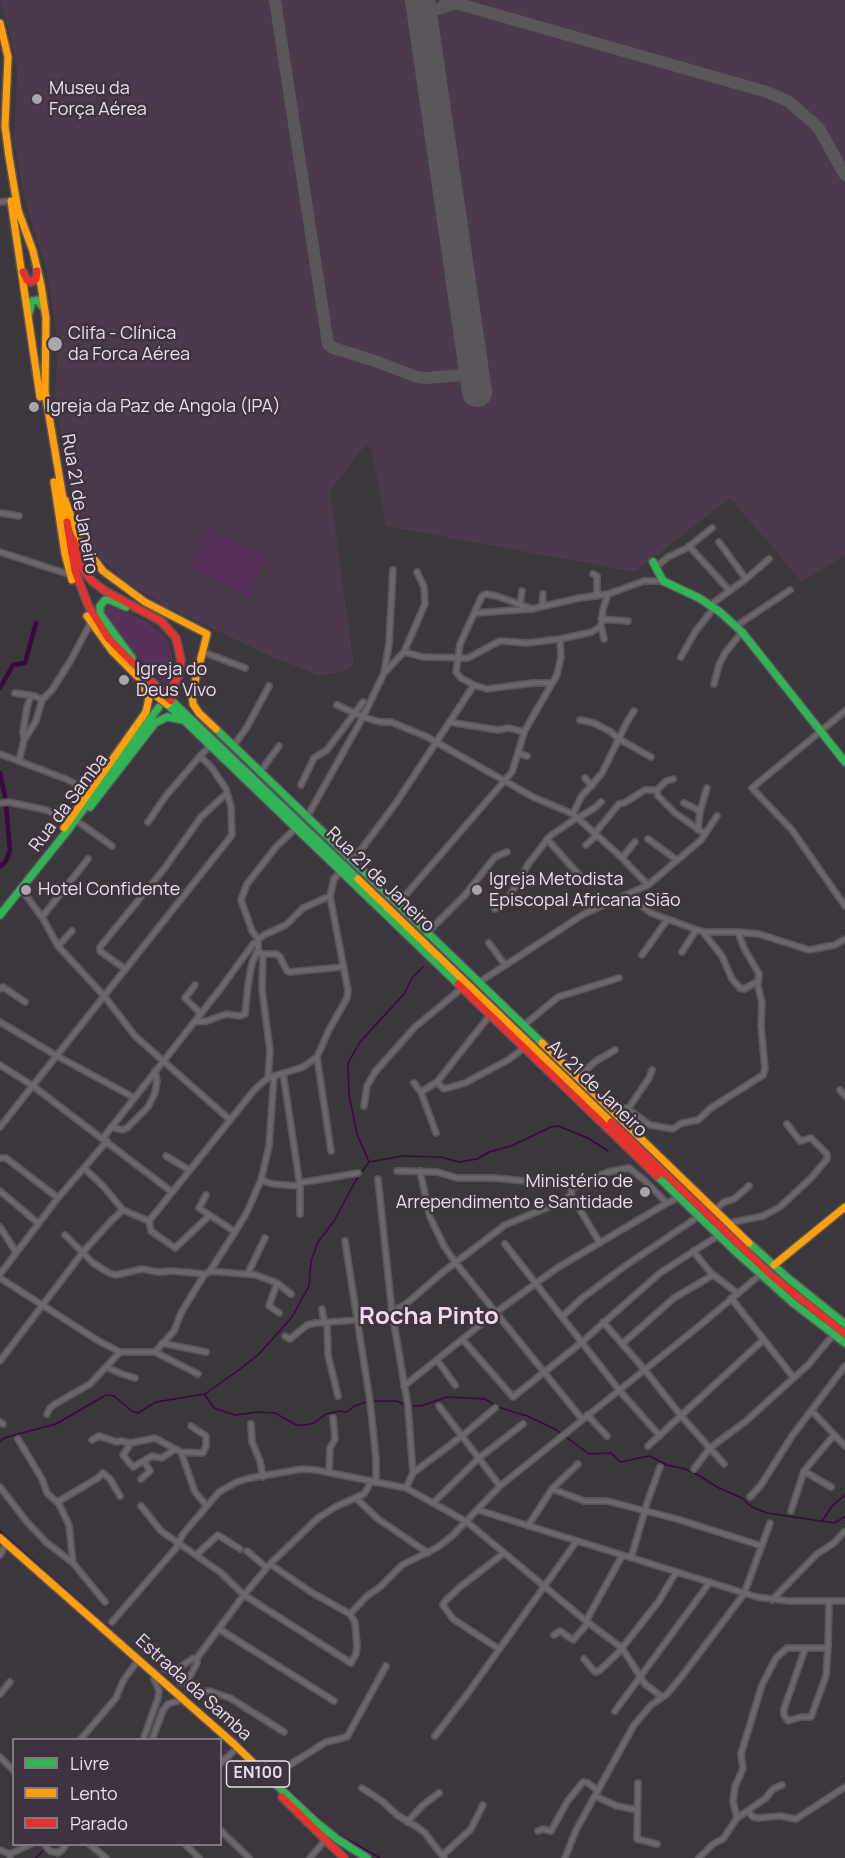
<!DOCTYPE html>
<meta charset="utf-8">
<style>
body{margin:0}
#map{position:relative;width:845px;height:1858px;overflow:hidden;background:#3c363d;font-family:Manrope,sans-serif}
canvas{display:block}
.legend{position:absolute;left:12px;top:1738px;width:210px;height:108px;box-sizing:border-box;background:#3f3340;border:2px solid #827883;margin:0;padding:8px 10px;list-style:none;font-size:18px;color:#e7dfe7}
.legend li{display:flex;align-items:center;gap:12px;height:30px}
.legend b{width:30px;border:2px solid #827883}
</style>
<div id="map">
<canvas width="845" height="1858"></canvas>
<ul class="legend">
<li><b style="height:8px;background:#30b455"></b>Livre</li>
<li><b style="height:8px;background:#ff9f0a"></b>Lento</li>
<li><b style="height:8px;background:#e5322d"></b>Parado</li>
</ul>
</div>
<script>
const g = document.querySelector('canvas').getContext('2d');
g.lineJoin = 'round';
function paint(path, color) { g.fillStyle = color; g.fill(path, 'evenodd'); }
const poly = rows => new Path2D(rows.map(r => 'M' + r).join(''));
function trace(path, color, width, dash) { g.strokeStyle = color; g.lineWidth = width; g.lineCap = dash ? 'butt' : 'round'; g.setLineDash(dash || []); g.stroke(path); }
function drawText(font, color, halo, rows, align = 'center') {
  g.font = font + ' Manrope,sans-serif'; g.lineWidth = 5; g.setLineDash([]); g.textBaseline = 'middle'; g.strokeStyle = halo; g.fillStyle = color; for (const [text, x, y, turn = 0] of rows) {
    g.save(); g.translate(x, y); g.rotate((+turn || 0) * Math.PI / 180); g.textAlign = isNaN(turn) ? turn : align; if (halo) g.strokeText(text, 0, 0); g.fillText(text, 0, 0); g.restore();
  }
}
paint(poly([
 [0,0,845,0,845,555,802,582,730,498,635,572,386,526,372,450,366,444,330,491,353,659,353,664,348,670,320,676,265,654,166,606,131,585,94,553,87,542,82,533,69,478,55,395,58,344,47,271,25,201,14,140,17,72,14,49]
]), '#4a3a4c');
paint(poly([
 [206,529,266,554,250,598,189,568],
 [109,605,150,623,150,625,167,640,172,656,168,682,170,683,168,686,129,650,104,614,104,607]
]), '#56315a');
trace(poly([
 [369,1162,357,1134,349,1095,348,1063,360,1042,404,994,412,978,423,967],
 [205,1395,214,1408,235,1415,258,1412,275,1413,296,1425,305,1425,314,1423,326,1414,340,1411,347,1412,354,1406,370,1401,396,1401,408,1406,421,1406,447,1397,485,1399,498,1407,527,1416,555,1429,589,1454,611,1453,620,1462,649,1456,667,1465,685,1469,700,1476,717,1487,742,1498,752,1507,767,1513,834,1523,845,1517],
 [0,1442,4,1438,18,1434,56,1424,106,1395,114,1396,132,1411,138,1413,156,1402,205,1394,240,1369,258,1355,292,1317,309,1286,311,1261,318,1242,334,1221,356,1180,369,1162,402,1156,441,1157,459,1162,477,1159,489,1152,511,1146,551,1127,558,1126,588,1138,608,1151],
 [822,1521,833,1505,845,1495],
 [0,1531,220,1727],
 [252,1756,334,1832,380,1858],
 [36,1858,43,1851]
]), '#39093f', 1.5);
trace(poly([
 [0,688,13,665,25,663,36,623],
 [0,773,6,802],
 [0,867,6,861,10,850,6,804]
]), '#39093f', 4.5);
trace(poly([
 [275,0,328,344,333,348,372,360,417,377,426,378,474,374],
 [411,0,419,10,424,26],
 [445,0,767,92,788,101,818,127,845,175],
 [424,26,425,18,431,11,454,4]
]), '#5a565c', 12);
trace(poly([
 [420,0,477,392]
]), '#5a565c', 30);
const street = poly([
 [0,202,11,201],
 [0,513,19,516],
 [719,542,746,579],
 [689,546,729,590],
 [0,552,71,575],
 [656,567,668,557,687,548,712,528],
 [593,574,597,576,597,596],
 [520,604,522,591],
 [710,605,746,579,769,559],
 [542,606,543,594],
 [532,609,497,596,486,594,482,596,460,644,456,672,461,678,474,685,487,689,533,683,551,683],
 [475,613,532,609,579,598,608,594],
 [601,619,628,621],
 [601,626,604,639],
 [736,626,790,590],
 [203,652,245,668],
 [404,652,423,657,468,658,500,641,527,643,560,639,592,632,601,626,603,609,608,594,644,581,663,581],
 [681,657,695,632,714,608],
 [386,671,404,652,425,604,424,587,417,572],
 [714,684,719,665,725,653,742,632],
 [15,693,35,696,42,700],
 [337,705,363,717,380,722,391,722,427,737,533,797,573,814,620,856,648,885],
 [845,711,752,788,792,830,845,906],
 [580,720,594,723,611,732,619,739,651,757],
 [449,722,498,730,509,728,524,732],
 [24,740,36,721,42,700,52,690,71,660,91,622],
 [233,747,247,727,269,686],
 [518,753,527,756],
 [0,754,66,779,89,791],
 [19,761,24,740,23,732,27,707,31,696],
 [260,772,279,746],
 [585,778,592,786],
 [673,779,666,781,657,790,658,796,675,813,705,834],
 [301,785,314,758,327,750,363,702],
 [0,803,9,802,46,810,69,821],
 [684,803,700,811],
 [573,814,581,797,602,773,627,722,634,711],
 [307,817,363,717,384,673,389,644,393,570],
 [578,818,596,807,601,802],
 [77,821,112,846],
 [148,822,165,797,200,756],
 [698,830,700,811,707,788],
 [595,833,619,804,624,803,645,790,657,790],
 [547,839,580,876],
 [648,839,677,860],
 [586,845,597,835],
 [622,858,635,842],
 [352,862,396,803,474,685],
 [21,889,42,917,58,946,105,997,135,1036,229,1119],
 [630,893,642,906,651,913,703,932,738,932,759,934,809,950,835,945,845,939],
 [397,905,512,772,525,730,557,675,561,657,560,639],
 [495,909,510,895,529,863,550,836,578,817],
 [42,917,88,859],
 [703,932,722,956,732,979,740,988,744,989,758,981],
 [427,933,465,895,495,857,507,852],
 [489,943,505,965],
 [58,946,72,931],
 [682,952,696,930],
 [262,954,276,954,280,957,287,971,290,972,342,967],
 [642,955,667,920],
 [125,969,100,951,100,947,164,869,201,817,227,793],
 [478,983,584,914,648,885,701,840,717,816],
 [195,985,185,998,201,1014],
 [0,989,3,987,25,1002],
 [0,1022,57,1056,133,1097],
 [195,1022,207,1021,226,1014,240,1016,245,1014,248,985,252,963,258,950],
 [523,1026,558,997,619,978],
 [317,1057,331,1151],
 [0,1065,33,1086,172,1192],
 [283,1073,300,1186,300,1214],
 [268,1078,270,1051,262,989,263,956,258,950,258,939,252,931,241,900,247,884,276,847,296,828],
 [577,1078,596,1061,615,1050],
 [437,1082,490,1015],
 [414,1083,421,1092,436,1133],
 [840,1090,845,1096],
 [421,1092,437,1082,444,1089,465,1083,508,1060,524,1048],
 [606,1105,619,1106,628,1109,650,1125,673,1129,682,1123,698,1120,711,1108,763,1075,765,1069,761,1026,762,1003,758,985,759,974,744,948,738,932],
 [364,1106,367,1086,375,1072,415,1027,462,988],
 [628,1109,649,1078,652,1070],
 [0,1127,232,835,231,807,226,789,212,768,200,756,210,746],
 [111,1127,122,1130,127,1128,148,1107,155,1093,157,1081,155,1071],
 [103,1138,221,988,253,944,264,935,286,925,303,908,330,896],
 [166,1156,189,1170],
 [0,1158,6,1158,58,1198],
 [84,1168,103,1186,123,1210],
 [397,1171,437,1172,457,1178,493,1178,569,1185,572,1188],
 [420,1171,430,1217,444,1246,455,1262,582,1419],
 [378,1179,392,1312,408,1406,413,1473,406,1488],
 [261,1180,273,1184,300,1186],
 [299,1183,358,1173],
 [0,1191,38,1223],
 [206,1195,199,1208,235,1232],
 [571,1195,600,1243],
 [715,1210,724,1202,734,1199,749,1186],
 [149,1221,151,1231,175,1248,209,1216],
 [729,1223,763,1216,780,1207,812,1177,827,1159,827,1154,811,1138,800,1141,787,1124],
 [0,1227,16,1252],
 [65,1235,93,1263,109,1273,116,1275,142,1269,158,1272,171,1271,205,1274],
 [345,1241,370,1401,376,1459,376,1483],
 [505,1244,619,1390,660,1436],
 [693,1251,711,1273,737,1293],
 [210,1271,256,1275,277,1283,291,1294],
 [248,1273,265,1238],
 [0,1274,58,1198,107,1141],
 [0,1278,97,1340,120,1352,155,1352,198,1374],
 [277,1283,269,1306,279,1313],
 [731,1298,794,1378],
 [322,1309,324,1322],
 [562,1317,581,1299,625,1266,699,1216],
 [327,1322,328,1355,338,1396],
 [603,1322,644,1369,682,1417,724,1464],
 [285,1336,290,1339,307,1325,316,1323,357,1320,392,1312,406,1304,443,1272,505,1225,561,1202,571,1195,572,1188,608,1172,629,1168,644,1180,667,1203],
 [463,1340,513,1397,582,1342,660,1273,719,1235],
 [162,1343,206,1352],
 [622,1344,674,1298,713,1275],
 [155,1352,174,1331,181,1313,198,1285,205,1274,210,1271,235,1232,247,1212,261,1180,269,1146,274,1076],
 [0,1361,83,1252,111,1221,123,1210,149,1221,255,1089,268,1078,303,1067,317,1057,329,1030,347,998,348,990,330,896,334,879,341,871],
 [438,1361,455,1385],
 [106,1367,122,1374,135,1378],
 [404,1386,495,1313,557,1268,667,1203,680,1197],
 [439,1406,500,1486],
 [812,1411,845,1446],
 [47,1414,50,1408,55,1404,90,1384,120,1352],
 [587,1415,607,1436],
 [0,1422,3,1424],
 [251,1424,252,1442,260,1461,263,1477],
 [18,1439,42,1479,47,1493,59,1504],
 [92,1440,99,1436,117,1442,120,1441,131,1443,155,1438,181,1452,203,1453,206,1446,206,1436,191,1426],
 [131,1443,123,1455,133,1467,152,1456,162,1458,175,1449],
 [648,1446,762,1341],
 [181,1452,195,1492,207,1506],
 [694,1469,710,1448,746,1421,808,1365,834,1334],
 [804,1471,831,1487],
 [329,1472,330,1448,335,1439,333,1418],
 [413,1473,462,1436,495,1408],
 [141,1479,150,1471,144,1461],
 [0,1487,27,1522,46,1542,73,1563,105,1602],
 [552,1489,584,1501,607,1501,677,1519,762,1546],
 [750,1497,761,1485,792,1436,845,1366],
 [356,1498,378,1519,428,1553],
 [434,1502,479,1458,523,1424],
 [141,1506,161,1531,220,1572,244,1595,351,1663,356,1654,357,1646,355,1622,350,1614],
 [478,1510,757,1597,789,1601,845,1601],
 [791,1511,804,1471,834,1435],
 [528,1526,552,1489,578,1464],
 [247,1551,267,1568],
 [0,1555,4,1547],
 [196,1555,218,1535,240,1549],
 [631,1558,648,1500,660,1467],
 [73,1563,69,1525,59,1504,59,1501,98,1478,103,1473,110,1479,120,1496],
 [270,1564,311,1592,350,1614,367,1596,380,1587,402,1565,438,1547,452,1536,500,1486,698,1327,761,1274],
 [772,1600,817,1554,834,1543,845,1531],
 [586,1621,622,1556],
 [112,1622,176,1548,183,1534,219,1492,237,1482,250,1478,302,1469,316,1470,406,1488,467,1522,586,1621,622,1648,645,1684,662,1697],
 [219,1629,334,1701],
 [554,1635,560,1631,573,1640,588,1623],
 [499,1649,453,1619,443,1605,445,1601,460,1587,504,1553],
 [805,1649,784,1709,784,1715,788,1721,801,1717,811,1717,826,1676,828,1648],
 [584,1659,595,1672,599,1671,618,1653,659,1601,676,1572],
 [165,1669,175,1671,192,1659,197,1658],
 [177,1679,181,1683],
 [188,1689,188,1680,197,1663,197,1658,244,1595,270,1564,318,1518,335,1507,364,1494,371,1482],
 [193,1693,209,1691,230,1698,284,1732],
 [0,1694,10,1682],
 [615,1711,710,1582],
 [435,1736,468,1693,576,1542],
 [80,1740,116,1698,123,1681,136,1663],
 [143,1740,158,1698,159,1691,154,1679],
 [152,1740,163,1710,168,1704,178,1701],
 [0,1757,14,1771],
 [220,1764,234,1751],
 [280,1771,326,1742,347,1737,386,1666],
 [638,1783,637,1839,657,1844],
 [362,1788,382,1801,397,1815,417,1827,425,1833,444,1858],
 [595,1796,617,1806,637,1810],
 [748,1811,753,1817,758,1818,780,1816,796,1819,845,1787],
 [737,1818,733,1802,735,1786,743,1769,741,1754,762,1685,776,1658,787,1648,828,1648,829,1602],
 [407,1822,423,1805,439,1793],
 [220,1830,249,1858],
 [538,1831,543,1829,551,1831,567,1802,583,1782,588,1783,598,1791],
 [44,1844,50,1851,58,1853,62,1850,66,1844],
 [89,1844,106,1858],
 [185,1844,199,1858],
 [0,1850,10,1854,10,1858],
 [10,1854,31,1844],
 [443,1855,471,1829,483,1805],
 [310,1858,326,1839],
 [565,1858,576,1830,634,1725,651,1705,667,1694,682,1676,744,1594,770,1523],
 [699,1858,713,1844,723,1839,737,1818,766,1798,773,1789,782,1785]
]);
const fast = poly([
 [29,313,32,301,38,300,42,306],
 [653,562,663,581,699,598,720,612,742,632,845,762],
 [126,607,110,600,105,600,100,606,100,614,132,658],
 [171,700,358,879],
 [167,704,458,984],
 [216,729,542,1043],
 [90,807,155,723,167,717,183,720],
 [0,915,68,830,159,707],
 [657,1176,736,1252,793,1303,845,1343],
 [749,1243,789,1279,845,1324],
 [269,1778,316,1822,337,1839,367,1858]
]);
const slow = poly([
 [0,23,8,57,5,126,9,157,18,210,33,251,41,285,46,318,45,392,67,522],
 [11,201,40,397],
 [54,482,65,554,72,580],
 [65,500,80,541,103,571,145,602,207,634,192,694,193,704,199,713,216,729],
 [87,616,112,651,157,696],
 [64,828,146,712,149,698,141,684],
 [358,879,611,1122],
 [542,1043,749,1243],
 [774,1265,845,1207],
 [0,1538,234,1744,269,1778]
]);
const jam = poly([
 [23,272,27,280,31,282,36,279,37,271],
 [67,522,75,571,88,605,108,638,161,691],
 [73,539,81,567,92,581,105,591,161,621,176,638,181,660,179,675,172,688],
 [458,984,657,1176],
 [611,1122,772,1276,845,1334],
 [282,1797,344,1858]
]);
trace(street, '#5a555b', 8);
trace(fast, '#5a555b', 10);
trace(slow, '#5a555b', 10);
trace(jam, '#5a555b', 10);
trace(street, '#6c666c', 4.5);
trace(fast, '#30b455', 7);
trace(slow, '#ff9f0a', 7);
trace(jam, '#e5322d', 7);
const slowBridge = poly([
 [157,696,167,704]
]);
const jamBridge = poly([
 [161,691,171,700]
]);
trace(slowBridge, '#5a555b', 10, []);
trace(jamBridge, '#5a555b', 10, []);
trace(slowBridge, '#ff9f0a', 8);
trace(jamBridge, '#e5322d', 8);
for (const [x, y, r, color] of [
 [37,99,6,"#aba4ac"],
 [55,344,8,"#aba4ac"],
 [34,407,6,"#aba4ac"],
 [124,680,6,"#aba4ac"],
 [26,890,6,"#aba4ac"],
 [477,890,6,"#aba4ac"],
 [645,1192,6,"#aba4ac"]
]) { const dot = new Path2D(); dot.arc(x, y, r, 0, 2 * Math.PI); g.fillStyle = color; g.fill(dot); trace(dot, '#3f3340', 2); }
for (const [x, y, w] of [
 [258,1774,63]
]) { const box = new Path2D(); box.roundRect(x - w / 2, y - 13, w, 26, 4.5); g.fillStyle = '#3f3340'; g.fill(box); trace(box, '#e7dfe7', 1.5); }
drawText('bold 16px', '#e7dfe7', null, [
 ["EN100",258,1774]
]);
drawText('18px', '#e7dfe7', '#3f3340', [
 ["Museu da",49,89],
 ["Força Aérea",49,110],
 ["Clifa - Clínica",68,334],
 ["da Forca Aérea",68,355],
 ["Igreja da Paz de Angola (IPA)",46,407],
 ["Igreja do",136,670],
 ["Deus Vivo",136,691],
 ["Igreja Metodista",489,880],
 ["Episcopal Africana Sião",489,901],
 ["Hotel Confidente",38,890],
 ["Ministério de",633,1182,"right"],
 ["Arrependimento e Santidade",633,1203,"right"]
], 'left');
drawText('18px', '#e7dfe7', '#3f3340', [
 ["Rua 21 de Janeiro",79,504,80],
 ["Rua da Samba",69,803,-53],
 ["Rua 21 de Janeiro",380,880,44],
 ["Av 21 de Janeiro",597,1089,44],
 ["Estrada da Samba",193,1688,42]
]);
drawText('bold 24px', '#ebdbed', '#3f3340', [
 ["Rocha Pinto",429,1317]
]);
</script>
